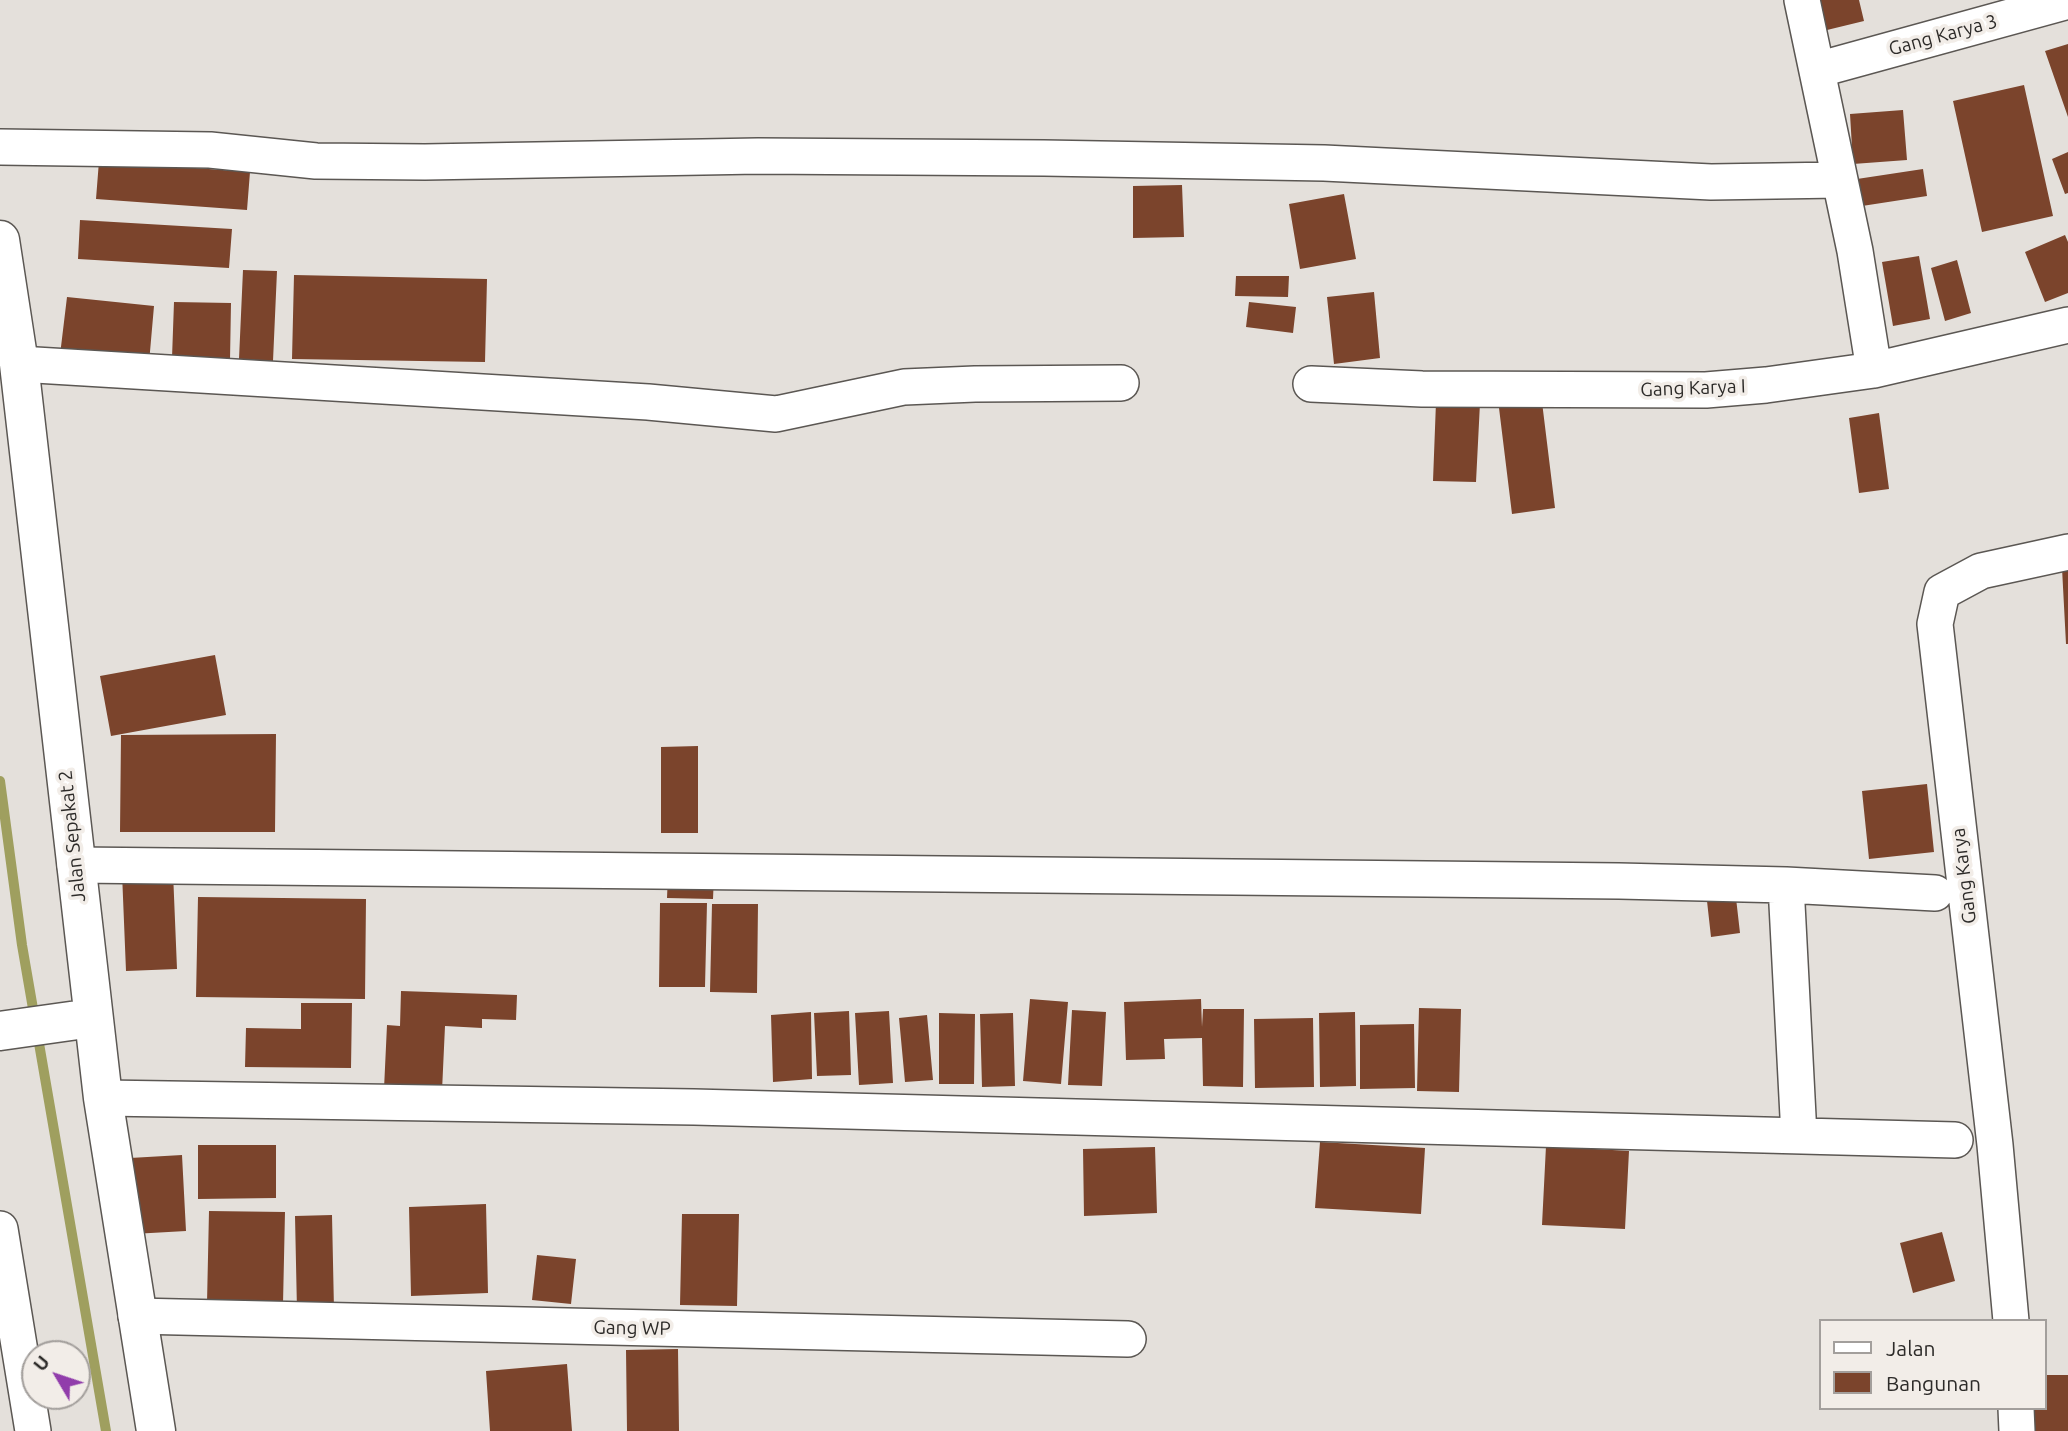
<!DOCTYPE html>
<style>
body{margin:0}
#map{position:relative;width:2068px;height:1431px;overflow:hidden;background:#e4e0db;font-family:Ubuntu,sans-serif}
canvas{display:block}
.legend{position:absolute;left:1819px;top:1319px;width:228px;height:91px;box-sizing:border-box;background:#f2ede8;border:2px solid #a39f9c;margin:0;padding:9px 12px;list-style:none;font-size:21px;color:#2d2b29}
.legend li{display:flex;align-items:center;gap:14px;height:35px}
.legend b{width:35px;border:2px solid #a39f9c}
.north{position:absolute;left:21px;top:1340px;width:70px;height:70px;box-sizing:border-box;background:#f2ede8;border:2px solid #a39f9c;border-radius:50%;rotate:309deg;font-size:19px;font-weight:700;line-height:28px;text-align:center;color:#2d2b29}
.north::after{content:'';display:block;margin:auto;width:24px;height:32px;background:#913dab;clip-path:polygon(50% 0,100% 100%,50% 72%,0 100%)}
</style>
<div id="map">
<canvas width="2068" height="1431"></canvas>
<ul class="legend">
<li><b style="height:9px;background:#fff"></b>Jalan</li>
<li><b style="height:19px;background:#7b442c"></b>Bangunan</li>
</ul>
<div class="north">U</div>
</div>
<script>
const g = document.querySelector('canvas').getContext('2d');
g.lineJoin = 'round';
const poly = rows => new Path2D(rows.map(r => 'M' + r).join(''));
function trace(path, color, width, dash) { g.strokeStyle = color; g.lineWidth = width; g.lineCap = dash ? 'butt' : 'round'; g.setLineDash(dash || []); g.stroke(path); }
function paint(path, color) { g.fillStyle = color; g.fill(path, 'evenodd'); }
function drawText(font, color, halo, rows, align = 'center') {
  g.font = font + ' Ubuntu,sans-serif'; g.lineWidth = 7; g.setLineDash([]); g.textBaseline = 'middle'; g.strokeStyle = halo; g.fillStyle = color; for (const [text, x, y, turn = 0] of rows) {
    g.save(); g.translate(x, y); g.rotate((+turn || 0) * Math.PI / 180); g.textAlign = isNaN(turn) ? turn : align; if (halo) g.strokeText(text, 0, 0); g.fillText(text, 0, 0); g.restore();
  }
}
trace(poly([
 [0,781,22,945,106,1431]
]), '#9f9f5f', 10);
paint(poly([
 [1819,0,1859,0,1864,21,1827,30],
 [2068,44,2068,117,2045,51],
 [2024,85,2053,216,1982,232,1953,101],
 [1903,110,1907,160,1853,164,1850,114],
 [2068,152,2068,193,2065,194,2052,159],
 [99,161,250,172,247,210,96,199],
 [1923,169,1927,196,1862,206,1857,179],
 [1182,185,1184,237,1133,238,1133,186],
 [1344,194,1356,259,1300,269,1289,204],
 [80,220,232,229,229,268,78,259],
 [2065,235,2068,242,2068,293,2045,302,2025,252],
 [1919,256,1930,319,1893,326,1882,262],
 [1957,260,1971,313,1945,321,1931,268],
 [243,270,277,271,273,361,239,359],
 [294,275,487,279,485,362,292,359],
 [1236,276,1289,276,1288,297,1235,296],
 [1374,292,1380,358,1334,364,1327,297],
 [67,297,154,306,149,363,60,355],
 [174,302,231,303,230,360,172,358],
 [1249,302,1296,307,1293,333,1246,327],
 [1436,402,1480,403,1476,482,1433,481],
 [1542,402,1555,508,1512,514,1499,408],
 [1879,413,1889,489,1859,493,1849,418],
 [2062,568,2068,568,2068,644,2066,644],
 [215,655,226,715,111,736,100,676],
 [276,734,275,832,120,832,121,735],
 [698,746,698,833,661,833,661,747],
 [1927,784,1934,852,1869,859,1862,791],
 [173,872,177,969,126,971,122,873],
 [668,874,714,875,713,899,667,898],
 [198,897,366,899,365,999,196,997],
 [1736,898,1740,933,1711,937,1707,901],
 [660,903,707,903,705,987,659,987],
 [712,904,758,904,757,993,710,992],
 [401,991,517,995,516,1020,482,1019,482,1028,445,1026,442,1091,384,1089,387,1025,400,1026],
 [1030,999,1068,1002,1061,1084,1023,1081],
 [1201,999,1202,1027,1203,1009,1244,1009,1243,1087,1203,1086,1202,1038,1164,1039,1165,1059,1126,1060,1124,1002],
 [301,1003,352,1003,351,1068,245,1067,246,1028,301,1029],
 [1419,1008,1461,1009,1459,1092,1417,1091],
 [1072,1010,1106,1012,1102,1086,1068,1085],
 [849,1011,851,1075,817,1076,814,1013],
 [889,1011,893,1083,859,1085,855,1013],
 [811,1012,812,1079,773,1082,771,1015],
 [1355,1012,1356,1086,1320,1087,1319,1013],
 [939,1013,975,1014,974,1084,939,1084],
 [1013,1013,1015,1086,982,1087,980,1014],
 [927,1015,933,1080,905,1082,899,1018],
 [1313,1018,1314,1087,1255,1088,1254,1019],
 [1414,1024,1415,1088,1360,1089,1360,1025],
 [1320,1142,1425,1148,1421,1214,1315,1208],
 [198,1145,276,1145,276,1198,198,1199],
 [1546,1146,1629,1151,1625,1229,1542,1225],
 [1155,1147,1157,1213,1084,1216,1083,1149],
 [182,1155,186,1231,133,1234,130,1158],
 [486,1204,488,1293,411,1296,409,1207],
 [209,1211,285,1212,283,1304,207,1303],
 [682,1214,739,1214,737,1306,680,1305],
 [332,1215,334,1310,297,1311,295,1216],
 [1942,1232,1955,1281,1913,1293,1900,1243],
 [537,1255,576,1259,571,1304,532,1300],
 [678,1349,679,1431,627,1431,626,1350],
 [567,1364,572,1431,490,1431,486,1371],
 [2045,1375,2068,1375,2068,1431,2028,1431,2028,1408,2045,1408]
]), '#7b442c');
const minor = poly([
 [1802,0,1855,251,1874,370],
 [1817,70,2068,1],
 [0,147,210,150,316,161,425,162,758,156,1044,158,1324,163,1711,182,1839,180],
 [19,364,648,402,776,414,904,387,975,384,1121,383],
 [1311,384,1422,389,1706,390,1766,385,1874,370,2068,325],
 [75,865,1619,881,1786,885],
 [103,1098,694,1107,1955,1140],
 [1799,1136,1786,885,1935,893],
 [0,1229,33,1431],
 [136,1316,1128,1339],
 [2011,1321,1995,1145,1935,624,1942,592,1981,571,2068,552],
 [2016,1408,2017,1431]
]);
const tertiary = poly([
 [0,240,19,364,103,1098,156,1431],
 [0,1031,92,1018]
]);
trace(minor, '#5b5753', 38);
trace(tertiary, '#5b5753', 41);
trace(minor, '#fff', 35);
trace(tertiary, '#fff', 38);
drawText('19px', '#2d2b29', '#f2ede8', [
 ["Gang Karya 3",1943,35,-15],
 ["Gang Karya I",1693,388,-2],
 ["Jalan Sepakat 2",72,836,-96],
 ["Gang Karya",1964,876,-97],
 ["Gang WP",632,1328,1]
]);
</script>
